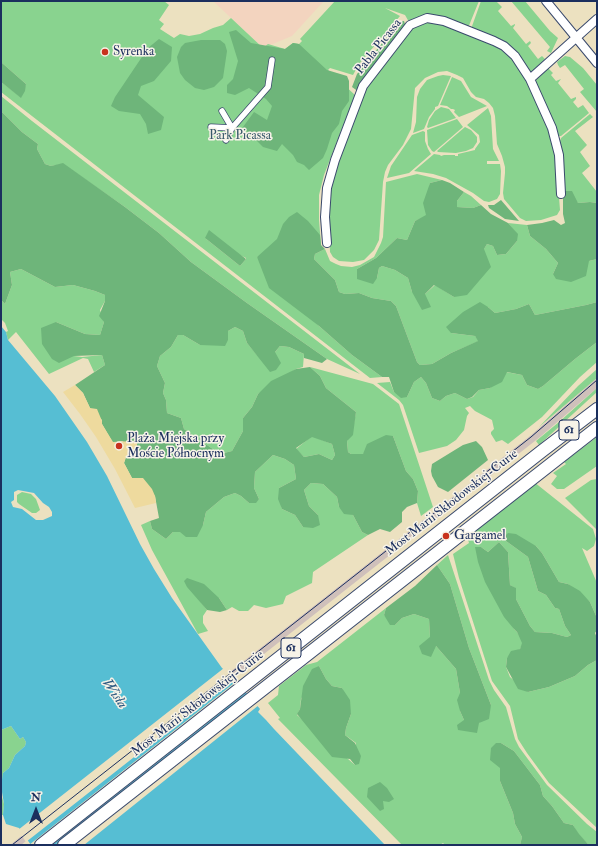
<!DOCTYPE html>
<meta charset="utf-8">
<style>
body{margin:0}
#map{position:relative;width:598px;height:846px;overflow:hidden;background:#ece1c0;font-family:"IM FELL Double Pica",serif}
canvas{display:block}
.frame{position:absolute;inset:0;border:2px solid #1b2f5e;pointer-events:none}
.north{position:absolute;left:16px;top:790px;width:40px;height:40px;-webkit-text-stroke:3px #f7f3e8;paint-order:stroke;rotate:0deg;font-size:11px;font-weight:700;line-height:16px;text-align:center;color:#1b2f5e}
.north::after{content:'';display:block;margin:auto;width:14px;height:18px;background:#1b2f5e;clip-path:polygon(50% 0,100% 100%,50% 72%,0 100%)}
</style>
<div id="map">
<canvas width="598" height="846"></canvas>
<div class="frame"></div>
<div class="north">N</div>
</div>
<script>
const g = document.querySelector('canvas').getContext('2d');
g.lineJoin = 'round';
function paint(path, color) { g.fillStyle = color; g.fill(path, 'evenodd'); }
const poly = rows => new Path2D(rows.map(r => 'M' + r).join(''));
function trace(path, color, width, dash) { g.strokeStyle = color; g.lineWidth = width; g.lineCap = dash ? 'butt' : 'round'; g.setLineDash(dash || []); g.stroke(path); }
function drawText(font, color, halo, rows, align = 'center') {
  g.font = font + ' "IM FELL Double Pica",serif'; g.lineWidth = 3; g.setLineDash([]); g.textBaseline = 'middle'; g.strokeStyle = halo; g.fillStyle = color; for (const [text, x, y, turn = 0] of rows) {
    g.save(); g.translate(x, y); g.rotate((+turn || 0) * Math.PI / 180); g.textAlign = isNaN(turn) ? turn : align; if (halo) g.strokeText(text, 0, 0); g.fillText(text, 0, 0); g.restore();
  }
}
paint(poly([
 [213,1,324,1,292,36,263,48]
]), '#f3d4bf');
paint(poly([
 [597,378,597,388,540,437,21,845,10,845,530,436]
]), '#cfc0bb');
paint(poly([
 [1,1,164,1,169,5,159,20,164,24,160,29,174,38,180,34,189,36,200,34,213,28,223,25,231,18,263,48,268,44,285,49,293,43,299,44,302,41,300,39,335,1,479,1,468,28,442,17,409,22,405,15,385,8,400,16,359,64,353,75,330,68,328,70,355,95,324,175,319,195,319,220,321,245,257,257,319,326,352,355,382,377,370,378,1,92,1,82,21,97,26,84,1,62],
 [205,238,246,258,246,259,240,266],
 [481,1,496,1,502,7,498,11,511,26,515,24,515,25,513,28,526,44,530,41,531,43,528,46,538,59,542,56,545,59,534,70,530,72,524,64,471,29],
 [511,1,525,1,550,31,558,38,551,53,547,51,550,47],
 [426,22,433,22,454,28,498,47,507,52,513,59,522,72,551,132,555,146,560,210,557,215,541,220,526,221,520,218,504,199,503,193,505,173,505,167,502,156,497,144,495,116,493,108,489,103,484,99,476,97,471,92,463,78,457,75,447,71,438,72,425,78,415,88,411,129,403,145,388,165,385,172,383,182,379,240,374,250,364,260,353,262,339,261,333,257,330,252,328,203,330,184,362,96,369,84,413,27],
 [565,56,570,57,583,68,597,85,597,112,580,92,584,89,565,65,560,68,558,65,557,62],
 [548,68,553,73,551,75,556,81,561,79,558,83,571,99,576,97,576,99,573,102,578,108,583,105,589,113,561,136,558,136,534,82],
 [443,75,451,76,438,106,435,107,435,109,429,117,424,129,413,133,416,122,417,97,420,89,427,80,438,76],
 [452,77,461,81,471,97,487,106,459,117,454,112,455,110,453,109,451,109,447,106,440,105],
 [1,96,32,121,360,374,327,359,247,303,191,262,159,233,125,207,63,164,51,166,45,164,37,149,38,144,22,132,1,111],
 [441,107,449,109,456,118,428,128,427,127,429,120,435,111],
 [488,108,491,116,493,149,499,161,487,161,487,164,500,164,501,171,500,194,497,199,489,202,484,201,473,193,446,178,433,174,414,171,434,154,440,155,441,156,444,155,455,155,455,156,458,156,458,154,475,150,475,149,480,142,479,135,467,125],
 [590,114,593,117,575,131,587,145,580,152,590,166,582,173,597,192,597,203,590,202,578,203,563,191,560,141,561,138],
 [457,119,463,127,434,152,432,151,428,145,427,130],
 [465,127,471,130,477,137,477,142,473,148,466,151,456,153,438,152,437,151],
 [423,131,425,132,425,141,428,149,431,154,409,173,387,178,391,166,412,135],
 [417,174,442,180,430,183,426,216,415,221,407,240,397,238,376,258,357,269,377,278,379,268,382,266,395,270,408,278,412,292,425,294,435,285,454,297,487,244,493,246,497,255,506,254,517,241,517,234,508,223,527,225,530,236,546,249,558,263,553,274,589,261,597,259,597,302,586,305,535,315,529,304,516,309,495,313,488,307,451,333,475,336,479,341,451,353,432,364,420,365,417,362,396,306,391,301,372,298,359,293,345,294,339,292,335,280,314,259,315,254,325,249,330,261,336,264,341,266,352,267,360,265,374,257,381,243,383,237,386,182],
 [464,192,471,196,481,205,473,208,457,207,457,201],
 [21,269,55,287,73,285,95,291,105,295,105,301,100,310,104,322,100,335,85,334,56,322,74,356,82,357,102,355,105,365,94,372,88,359,83,358,49,374,16,332,8,340,6,332,8,331,5,323,1,319,1,300,5,304,12,285,10,272],
 [235,327,243,331,247,343,257,355,275,352,280,346,289,347,304,354,303,367,296,369,258,394,252,407,243,418,243,431,232,451,220,454,184,429,181,418,167,413,166,400,163,393,165,383,157,366,160,356,171,347,178,335,183,335,200,345,228,340,228,331],
 [597,342,597,362,580,377,542,417,508,444,502,440,496,442,491,434,491,432,494,429,492,420,475,411,470,406,465,408,469,413,467,416,464,430,456,440,447,446,419,453,403,405,399,400,377,383,390,382,394,392,407,397,414,382,421,377,426,383,432,398,440,401,446,396,455,393,467,399,473,397,479,390,490,388,506,372,522,375,527,385,538,389,543,386,575,359],
 [310,367,373,384,399,404,433,507,421,516,417,503,418,491,413,479,406,471,393,436,363,454,351,454,348,452,347,441,354,423,356,412,326,388,320,376],
 [597,369,597,378,539,427,578,386],
 [597,388,597,392,539,445,536,441,559,422],
 [312,436,332,444,335,455,332,460,319,454,304,457,296,449],
 [597,437,597,466,564,489,557,489,551,484,557,476,553,473,566,464,564,462],
 [273,455,285,459,294,465,296,479,279,488,282,509,295,515,303,527,318,515,309,506,304,490,311,483,323,484,337,497,339,507,353,515,362,532,368,535,313,572,312,583,286,596,283,604,266,608,254,605,248,611,239,611,232,607,227,610,219,598,200,601,207,610,203,616,203,623,208,631,198,634,152,550,141,525,150,521,152,529,166,539,173,532,180,532,203,525,206,512,224,497,235,493,241,496,249,503,259,499,254,488,255,472],
 [597,479,597,530,565,498,591,480],
 [534,482,593,529,596,539,594,546,587,551,582,548,597,583,597,618,590,602,568,584,559,582,542,553,536,546,506,541,528,557,538,591,546,595,555,608,559,609,565,626,571,635,567,637,552,633,535,632,530,626,516,599,515,588,510,585,508,552,499,542,488,552,481,547,514,629,517,632,523,643,520,649,507,658,506,667,510,677,528,692,549,687,575,676,588,665,597,660,597,828,549,783,527,753,518,739,510,706,492,681,459,578,453,554,469,543,467,536],
 [22,492,31,494,36,499,40,510,36,513,32,513,19,504,17,502,17,495],
 [448,555,489,680,494,690,506,707,515,739,519,747,547,785,587,824,597,832,597,845,588,844,578,834,573,825,564,823,552,806,543,796,540,785,514,751,501,743,500,781,513,813,515,824,522,837,520,845,445,845,443,843,440,845,402,845,278,719,280,718,268,703,278,695,279,686,306,665,317,662,386,608,384,615,395,625,402,618,414,614,429,619,430,637,436,646,456,669,460,693,460,711,464,720,479,723,491,705,469,648,450,584,437,565],
 [319,666,326,679,332,686,342,688,351,714,346,728,345,735,356,743,355,765,297,715,300,709,301,699],
 [11,726,20,739,23,737,26,742,25,746,15,755,9,768,3,773,2,797,4,804,3,815,1,815,1,730]
]), '#89d38f');
paint(poly([
 [400,21,404,21,406,27,359,92,352,87,357,74],
 [236,30,251,43,285,49,293,43,299,44,327,70,347,76,349,81,349,101,342,111,339,124,332,133,327,149,323,158,309,170,304,165,297,162,293,155,282,144,277,151,263,147,243,127,254,112,267,120,272,106,266,99,249,88,235,95,227,93,227,85,233,79,238,61,229,32],
 [159,39,172,47,171,61,154,81,141,86,138,95,164,117,161,130,148,134,146,124,140,114,119,111,111,106,115,97,148,48],
 [201,40,220,40,225,44,227,51,223,78,214,87,204,90,195,88,185,80,180,73,177,57,181,47,185,43],
 [1,62,26,84,25,91,21,98,1,82],
 [1,111,22,132,38,144,37,149,45,164,51,166,63,163,125,207,159,233,191,262,247,303,327,359,322,363,304,358,304,354,289,347,280,346,275,352,281,363,276,370,270,372,247,343,243,331,235,327,228,331,228,340,225,346,200,345,183,335,178,335,171,347,160,356,157,366,165,383,163,393,166,400,167,413,181,418,184,429,220,454,232,451,243,431,243,418,252,407,258,394,271,381,296,369,310,367,320,376,326,388,356,412,353,435,347,441,348,452,351,454,363,454,367,444,386,435,393,436,406,471,413,479,418,491,417,503,407,507,402,512,402,522,390,532,380,529,368,535,362,532,353,515,344,514,339,507,337,497,323,484,311,483,304,490,309,506,318,515,320,525,313,528,303,527,295,515,282,509,278,499,279,488,296,479,294,465,285,459,273,455,255,472,254,488,259,499,256,503,249,503,241,496,235,493,224,497,206,512,203,525,197,537,186,537,180,532,173,532,166,539,152,529,150,521,159,518,155,496,132,478,124,463,126,457,137,449,122,441,113,443,102,424,102,420,90,408,83,393,75,385,105,365,102,355,74,356,59,363,52,359,42,344,41,328,56,322,85,334,100,335,104,322,99,316,105,301,105,295,95,291,73,285,55,287,21,269,10,272,12,285,5,304,1,300],
 [312,437,332,444,335,455,332,460,319,454,304,457,296,448],
 [442,180,450,183,464,192,457,201,457,207,473,208,481,205,491,214,508,223,518,234,517,241,506,254,497,255,493,246,487,244,484,249,491,267,467,295,454,297,434,285,425,294,431,307,422,310,412,292,408,278,395,270,382,266,379,268,377,278,373,284,357,279,357,269,376,258,397,238,407,240,415,221,426,215,423,203,430,183],
 [563,191,572,191,578,203,590,202,597,203,597,259,589,261,586,276,571,282,556,279,553,274,558,263,546,249,530,236,527,225,542,223,554,220,561,225,565,223,563,214],
 [501,200,519,221,505,219,489,208,488,205,494,205],
 [297,212,308,221,320,235,321,245,325,249,315,254,314,259,335,280,339,292,345,294,359,293,372,298,391,301,396,306,417,362,420,365,432,364,451,353,478,341,475,336,451,333,446,327,463,312,480,302,488,307,495,313,516,309,529,304,535,315,586,305,597,302,597,342,575,359,543,386,538,389,527,385,522,375,507,372,502,382,490,388,479,390,472,397,467,399,455,393,446,396,440,401,432,398,426,383,421,377,414,382,407,397,401,398,394,392,389,377,382,377,352,355,319,326,269,288,257,257,277,239,283,224,289,217],
 [209,230,246,259,240,266,205,238],
 [476,441,482,447,488,460,448,492,438,487,432,476,431,471,432,464,463,445],
 [508,533,516,534,536,546,542,553,559,582,568,584,580,591,590,602,597,618,597,630,595,633,597,638,597,660,588,665,575,676,549,687,528,692,518,689,506,667,507,658,511,651,520,649,522,643,517,632,514,629,504,617,485,582,478,562,475,547,481,547,488,552,499,542,508,552,510,585,516,588,516,599,530,626,535,632,552,633,567,637,571,635,565,626,559,609,555,608,546,595,538,591,528,557,506,541,504,537],
 [437,565,450,584,469,648,491,705,489,719,479,723,477,733,458,730,457,725,464,720,460,711,457,700,460,693,456,669,436,646,431,657,422,654,419,646,430,637,429,619,414,614,402,618,395,625,390,625,384,615,386,608,415,586],
 [187,578,204,584,219,598,227,610,220,612,207,610,187,587,184,581],
 [319,666,326,679,332,686,342,688,350,700,351,714,346,728,345,735,355,743,361,756,359,764,355,765,350,759,332,757,297,714,300,709,303,686,312,669],
 [496,743,501,743,514,751,540,785,543,796,552,806,564,823,573,825,579,834,588,844,592,845,520,845,522,837,515,824,513,813,500,781,500,768,490,760,491,748],
 [380,782,387,788,394,799,389,802,383,801,384,809,380,811,367,797,368,788]
]), '#6eb57a');
paint(poly([
 [75,385,83,393,90,408,97,409,102,421,102,424,113,442,133,441,137,442,137,449,126,457,124,463,132,478,143,478,152,489,155,496,156,503,135,508,115,469,96,437,80,414,63,392]
]), '#eeda9e');
paint(poly([
 [1,326,6,332,8,340,55,396,87,442,107,476,140,544,154,569,172,598,222,668,232,676,260,709,258,712,266,720,274,729,385,845,31,845,19,828,6,824,3,815,4,804,1,786,3,773,9,768,15,755,25,746,26,742,23,737,20,739,11,726,1,730],
 [18,490,34,493,43,503,49,507,52,512,52,516,43,520,36,520,22,509,13,507,11,502,14,500,14,492]
]), '#56bed3');
paint(poly([
 [224,668,236,677,26,842,18,830],
 [238,680,248,691,52,845,29,845],
 [249,692,259,705,84,845,55,845]
]), '#ece1c0');
const pedestrian = poly([
 [222,111,232,128],
 [211,127,232,128],
 [226,140,232,128,268,87,272,60]
]);
const minor = poly([
 [546,1,597,63],
 [530,79,597,19],
 [327,243,325,217,327,188,335,160,363,86,410,25,427,18,444,21,494,41,504,46,515,56,530,79,552,128,559,155,561,194]
]);
const primary = poly([
 [41,845,542,451,597,409],
 [64,845,597,428]
]);
trace(pedestrian, '#3a4a6d', 7);
trace(minor, '#3a4a6d', 10);
trace(primary, '#3a4a6d', 14);
trace(pedestrian, '#fff', 5.5);
trace(minor, '#fff', 8);
trace(primary, '#fff', 12);
trace(poly([
 [12,845,531,437,597,380]
]), '#1b2f5e', 1);
for (const [x, y, r, color] of [
 [105,52,4,"#c8321e"],
 [119,446,4,"#c8321e"],
 [446,536,4,"#c8321e"]
]) { const dot = new Path2D(); dot.arc(x, y, r, 0, 2 * Math.PI); g.fillStyle = color; g.fill(dot); trace(dot, '#f7f3e8', 1.5); }
for (const [x, y, w] of [
 [569,430,20],
 [291,648,20]
]) { const box = new Path2D(); box.roundRect(x - w / 2, y - 10, w, 20, 3); g.fillStyle = '#f7f3e8'; g.fill(box); trace(box, '#1b2f5e', 1); }
drawText('bold 12px', '#1b2f5e', null, [
 ["61",569,430],
 ["61",291,648]
]);
drawText('13px', '#1b2f5e', '#f7f3e8', [
 ["Pabla Picassa",379,47,-52],
 ["Most Marii Skłodowskiej-Curie",452,503,-38],
 ["Most Marii Skłodowskiej-Curie",198,704,-38]
]);
drawText('13px', '#1b2f5e', '#f7f3e8', [
 ["Syrenka",113,52],
 ["Plaża Miejska przy",127,439],
 ["Moście Północnym",127,454],
 ["Gargamel",454,536]
], 'left');
drawText('13px', '#36586a', '#f7f3e8', [
 ["Park Picassa",240,136]
]);
drawText('italic 14px', '#2d5a81', '#f7f3e8', [
 ["Wisła",114,694,55]
]);
</script>
